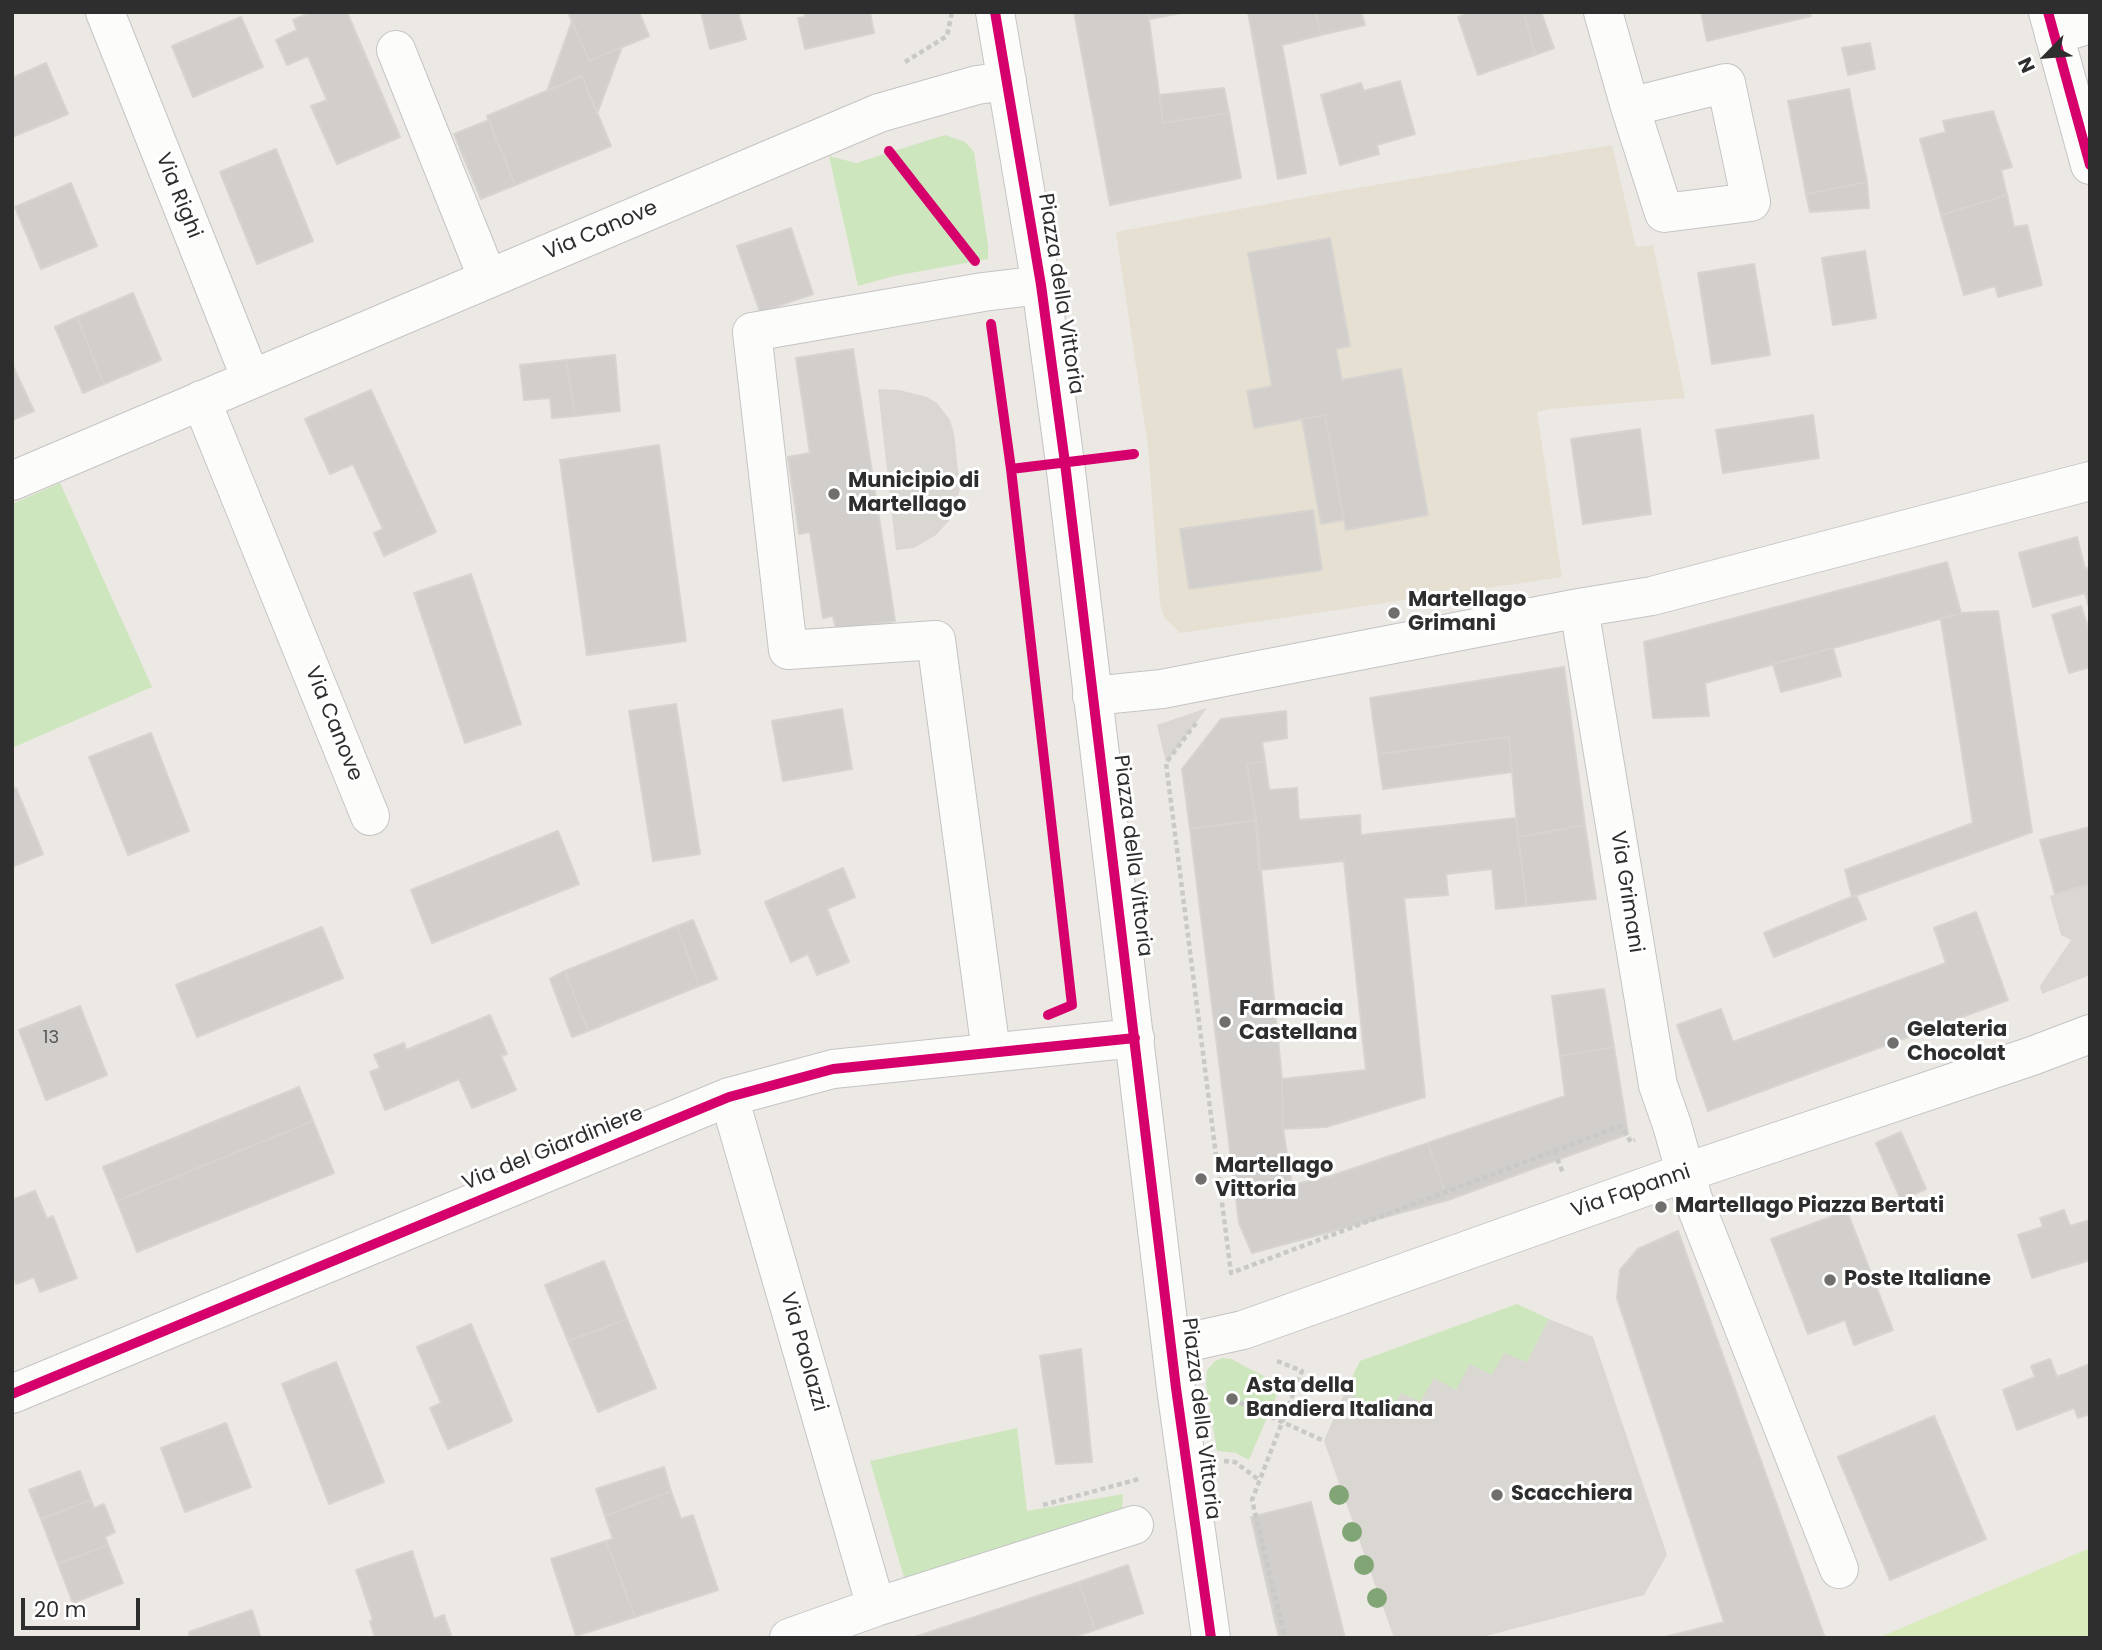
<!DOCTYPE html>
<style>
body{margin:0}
#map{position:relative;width:2102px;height:1650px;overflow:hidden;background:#ece8e4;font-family:Poppins,sans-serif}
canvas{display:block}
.frame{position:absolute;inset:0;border:14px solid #2e2e2e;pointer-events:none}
.north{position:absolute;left:2011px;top:21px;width:70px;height:70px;-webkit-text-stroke:5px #fff;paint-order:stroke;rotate:245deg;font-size:19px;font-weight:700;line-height:28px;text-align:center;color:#2e2e2e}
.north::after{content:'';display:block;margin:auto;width:24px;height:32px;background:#2e2e2e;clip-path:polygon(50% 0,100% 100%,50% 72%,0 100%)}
.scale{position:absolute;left:21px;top:1598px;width:119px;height:32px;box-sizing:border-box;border:4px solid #2e2e2e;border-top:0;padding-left:9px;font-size:21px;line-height:24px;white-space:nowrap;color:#2e2e2e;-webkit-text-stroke:5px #fff;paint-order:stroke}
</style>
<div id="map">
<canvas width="2102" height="1650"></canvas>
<div class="frame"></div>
<div class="north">N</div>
<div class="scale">20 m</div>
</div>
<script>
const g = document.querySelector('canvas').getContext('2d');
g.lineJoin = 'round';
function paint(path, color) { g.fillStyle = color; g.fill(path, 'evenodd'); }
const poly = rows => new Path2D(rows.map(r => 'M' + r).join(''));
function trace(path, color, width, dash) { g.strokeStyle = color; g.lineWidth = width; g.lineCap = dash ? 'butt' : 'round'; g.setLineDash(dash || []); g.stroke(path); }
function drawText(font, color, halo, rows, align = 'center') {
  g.font = font + ' Poppins,sans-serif'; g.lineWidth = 6; g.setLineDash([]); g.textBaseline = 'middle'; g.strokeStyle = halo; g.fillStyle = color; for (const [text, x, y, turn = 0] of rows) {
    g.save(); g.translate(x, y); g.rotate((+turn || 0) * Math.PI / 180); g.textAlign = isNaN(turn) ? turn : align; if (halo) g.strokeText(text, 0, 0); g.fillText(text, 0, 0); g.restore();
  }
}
paint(poly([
 [1612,145,1636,247,1653,245,1685,398,1549,409,1537,412,1562,577,1180,633,1164,617,1160,604,1148,446,1116,232,1310,196]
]), '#e6e0d3');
paint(poly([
 [945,135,965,142,974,152,988,245,988,259,894,276,858,286,829,156,856,163],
 [60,483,152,687,12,748,12,504],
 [1517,1304,1549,1319,1527,1362,1389,1415,1345,1391,1360,1361],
 [1223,1358,1231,1359,1281,1385,1249,1460,1236,1453,1217,1451,1206,1385,1207,1370,1215,1361],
 [1017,1428,1027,1511,1123,1494,1122,1508,905,1581,870,1461]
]), '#cee6be');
paint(poly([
 [2090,1548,2090,1638,1878,1638]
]), '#d9eabb');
paint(poly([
 [878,389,899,390,927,397,937,403,950,420,954,434,960,488,955,514,936,535,914,548,896,550],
 [1207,708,1166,763,1157,725],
 [2090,884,2090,975,2042,994,2040,986,2071,940,2061,935,2050,896],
 [1549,1319,1593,1337,1667,1555,1644,1595,1478,1638,1394,1638,1324,1441,1345,1391,1389,1415,1401,1393,1420,1402,1434,1378,1456,1390,1470,1364,1492,1375,1504,1353,1527,1362]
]), '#dad6d2');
const building = poly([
 [312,12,347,12,400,137,337,164,311,106,327,100,308,56,287,65,276,40,297,30,293,20,312,12],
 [568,12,639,12,649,36,589,61,568,12],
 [701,12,738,12,746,39,710,49,701,12],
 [804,12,870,12,874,33,805,49,798,18,805,17,804,12],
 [1074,12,1148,12,1163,123,1229,113,1241,178,1110,205,1074,12],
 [1148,12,1186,12,1150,19,1148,12],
 [1248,12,1315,12,1321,35,1282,45,1306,173,1278,179,1248,12],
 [1315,12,1361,12,1365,25,1321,35,1315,12],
 [1471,12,1524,12,1535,55,1478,75,1458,17,1471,12],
 [1524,12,1541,12,1554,48,1535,55,1524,12],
 [1701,12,1810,12,1811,16,1707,41,1701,12],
 [241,17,263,67,193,97,172,46,241,17],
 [572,21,589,61,622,47,597,114,582,76,547,91,572,21],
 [1870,43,1875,69,1848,75,1842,48,1870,43],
 [46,63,68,114,12,137,12,78,46,63],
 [582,76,611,146,515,185,487,116,582,76],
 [1400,81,1415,134,1377,145,1379,154,1340,165,1321,95,1361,83,1364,91,1400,81],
 [1224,88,1229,113,1163,123,1159,95,1224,88],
 [1849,89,1867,182,1806,194,1788,101,1849,89],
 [1993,111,2012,167,2001,170,2007,195,1941,215,1920,139,1946,132,1943,121,1993,111],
 [489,120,515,185,481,199,454,134,489,120],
 [276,149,313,241,257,264,220,172,276,149],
 [1867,182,1869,208,1810,212,1806,194,1867,182],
 [71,183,97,246,41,269,15,207,71,183],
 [2007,195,2014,227,2027,225,2042,285,1998,297,1995,286,1964,295,1941,215,2007,195],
 [791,228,813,294,760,312,737,246,791,228],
 [1330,238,1350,346,1336,349,1342,380,1401,369,1428,515,1346,530,1325,415,1254,428,1247,391,1272,386,1248,253,1330,238],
 [1865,251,1876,318,1833,325,1822,258,1865,251],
 [1754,264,1770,355,1712,364,1698,273,1754,264],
 [133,293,161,360,104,384,77,317,133,293],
 [77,317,104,384,83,393,55,327,77,317],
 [853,349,895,621,836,630,833,616,823,618,810,532,799,534,788,457,810,453,796,358,853,349],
 [615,355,620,411,575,416,566,360,615,355],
 [566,360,575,416,552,418,550,398,524,400,520,365,566,360],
 [12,364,34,411,12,420,12,364],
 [371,390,436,532,384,556,374,533,383,529,353,464,330,474,305,419,371,390],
 [1325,415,1344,520,1321,524,1302,419,1325,415],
 [1813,415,1819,458,1723,473,1716,430,1813,415],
 [1640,429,1651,514,1583,524,1571,439,1640,429],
 [659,445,686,641,587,655,560,460,659,445],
 [1313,510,1322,570,1189,589,1180,529,1313,510],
 [2077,537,2085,569,2090,567,2090,611,2085,593,2033,607,2019,553,2077,537],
 [1947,562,1961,613,1705,683,1709,716,1653,718,1644,642,1947,562],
 [471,574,521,724,465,743,414,593,471,574],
 [2081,606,2090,633,2090,667,2069,673,2052,615,2081,606],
 [1998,611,2032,832,1852,897,1845,870,1973,823,1941,619,1961,613,1998,611],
 [1833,648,1841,676,1781,692,1773,664,1833,648],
 [1564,667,1585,825,1518,837,1509,737,1378,754,1370,698,1564,667],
 [676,704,700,854,653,861,629,711,676,704],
 [842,709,852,769,783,781,772,721,842,709],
 [1286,711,1287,738,1262,742,1265,761,1247,764,1256,820,1190,829,1182,769,1221,719,1286,711],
 [151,733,189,831,128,855,89,757,151,733],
 [1509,737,1512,772,1383,789,1378,754,1509,737],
 [1265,761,1269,790,1297,788,1299,820,1360,815,1361,835,1516,818,1527,906,1496,909,1492,869,1446,874,1448,895,1404,898,1425,1097,1326,1127,1283,1129,1282,1079,1366,1070,1344,861,1259,870,1256,820,1247,764,1265,761],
 [16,788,43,854,12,867,12,790,16,788],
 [1256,820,1282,1079,1283,1129,1292,1185,1331,1176,1428,1143,1448,1200,1252,1253,1239,1223,1190,829,1256,820],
 [1585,825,1596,899,1527,906,1518,837,1585,825],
 [2090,827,2090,884,2055,894,2040,840,2090,827],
 [558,831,579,884,432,943,411,890,558,831],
 [843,868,855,897,827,909,849,962,817,975,808,954,791,962,765,902,843,868],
 [1856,895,1866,919,1774,957,1764,933,1856,895],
 [1976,912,2008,1000,1708,1111,1677,1025,1721,1009,1733,1042,1946,963,1934,928,1976,912],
 [693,920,717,979,699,986,677,926,693,920],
 [677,926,699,986,588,1031,565,971,677,926],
 [322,927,343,978,197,1037,176,985,322,927],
 [565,971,588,1031,572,1037,550,979,565,971],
 [1604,989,1614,1047,1560,1056,1552,996,1604,989],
 [80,1006,107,1075,46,1100,19,1030,80,1006],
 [490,1015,507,1054,501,1056,516,1090,472,1108,459,1079,385,1110,370,1072,380,1068,374,1055,404,1043,406,1050,490,1015],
 [1614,1047,1628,1134,1448,1200,1428,1143,1565,1096,1560,1056,1614,1047],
 [299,1087,313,1121,117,1201,103,1167,299,1087],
 [313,1121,334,1173,137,1252,117,1201,313,1121],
 [1901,1132,1926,1189,1901,1200,1876,1143,1901,1132],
 [35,1191,47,1219,53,1216,77,1278,40,1292,34,1277,16,1284,12,1274,12,1200,35,1191],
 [2064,1210,2070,1226,2090,1220,2090,1260,2032,1278,2018,1235,2043,1227,2040,1218,2064,1210],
 [1847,1211,1893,1330,1854,1345,1845,1320,1808,1334,1771,1239,1847,1211],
 [1678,1231,1825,1638,1661,1638,1724,1622,1617,1298,1620,1270,1638,1249,1678,1231],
 [604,1261,627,1319,568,1341,545,1285,604,1261],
 [627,1319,656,1388,598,1412,568,1341,627,1319],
 [471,1324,512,1421,448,1449,430,1408,441,1403,417,1347,471,1324],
 [1081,1349,1092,1462,1056,1464,1040,1356,1081,1349],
 [2050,1359,2057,1377,2090,1364,2090,1414,2078,1418,2074,1408,2017,1430,2003,1390,2035,1377,2031,1366,2050,1359],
 [336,1362,384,1482,329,1504,282,1384,336,1362],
 [1934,1416,1986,1539,1890,1580,1838,1457,1934,1416],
 [226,1423,251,1487,185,1512,161,1448,226,1423],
 [664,1467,671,1491,605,1516,596,1489,664,1467],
 [80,1471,91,1500,41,1519,29,1490,80,1471],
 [671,1491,681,1519,693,1515,718,1590,635,1617,606,1541,613,1539,605,1516,671,1491],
 [91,1500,94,1508,104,1504,115,1532,105,1537,108,1545,58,1564,41,1519,91,1500],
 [1311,1502,1345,1638,1279,1638,1251,1517,1311,1502],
 [606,1541,635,1617,576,1636,551,1559,606,1541],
 [108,1545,123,1583,73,1603,58,1564,108,1545],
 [412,1551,434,1619,444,1615,452,1638,375,1638,370,1621,373,1620,356,1570,412,1551],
 [1128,1565,1143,1613,1095,1630,1079,1582,1128,1565],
 [1079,1582,1095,1630,1071,1638,912,1638,1079,1582],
 [252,1610,261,1638,190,1638,189,1632,252,1610]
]);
paint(building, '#d1cecb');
trace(building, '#d7d4d0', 2);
const minor = poly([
 [105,12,251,379],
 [995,12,1041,285,1065,463,1176,1388,1211,1638],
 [1603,12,1630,107,1664,213,1751,202,1726,83,1630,107],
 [2048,12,2090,165],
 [2054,35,2090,24],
 [396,50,488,279],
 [201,400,370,816],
 [12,481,879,113,977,85,1007,81],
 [1579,608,1658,1085,1672,1125,1693,1199,1839,1569],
 [1092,696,1162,689,1579,608,1652,596,2090,481],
 [991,1052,936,640,788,650,752,332,983,292,1041,285],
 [729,1097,876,1607],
 [1171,1346,1243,1330,1684,1173,2032,1056,2090,1034],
 [12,1394,729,1097,833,1069,1135,1038],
 [789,1638,876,1607,1134,1525]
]);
trace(minor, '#c5c4c5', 40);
trace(poly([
 [905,62,947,36,952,12],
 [1196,723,1166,763,1231,1273,1621,1126,1631,1142,1635,1140],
 [1554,1151,1563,1173],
 [1277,1361,1302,1371,1252,1500,1285,1638],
 [1232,1399,1324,1441],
 [1224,1461,1235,1462,1259,1480],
 [1043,1505,1139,1479]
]), '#c9c9c8', 4.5, [5, 3.5]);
trace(minor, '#fcfcfb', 38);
trace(poly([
 [995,12,1041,285,1065,463,1176,1388,1211,1638],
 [2048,12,2090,165],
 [889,151,975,261],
 [991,324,1011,469,1072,1005,1048,1015],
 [1011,469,1134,454],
 [12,1394,729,1097,833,1069,1135,1038]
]), '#d6006c', 10);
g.fillStyle = '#82a575';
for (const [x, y] of [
 [1339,1495],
 [1352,1532],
 [1364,1565],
 [1377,1598]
]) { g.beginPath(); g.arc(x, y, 10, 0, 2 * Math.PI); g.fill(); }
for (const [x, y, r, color] of [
 [834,494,7,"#706f6e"],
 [1394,613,7,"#706f6e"],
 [1225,1022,7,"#706f6e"],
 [1893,1043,7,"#706f6e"],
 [1201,1179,7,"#706f6e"],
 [1661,1207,7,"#706f6e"],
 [1830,1280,7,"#706f6e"],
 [1232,1399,7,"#706f6e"],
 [1497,1495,7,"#706f6e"]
]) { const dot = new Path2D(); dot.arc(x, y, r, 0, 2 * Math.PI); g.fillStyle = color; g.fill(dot); trace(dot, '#fff', 2.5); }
drawText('18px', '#585857', null, [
 ["13",51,1038]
]);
drawText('21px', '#2e2e2e', '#fff', [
 ["Via Righi",178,196,68],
 ["Via Canove",601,231,-23],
 ["Piazza della Vittoria",1060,294,81],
 ["Via Canove",333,724,68],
 ["Piazza della Vittoria",1132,856,83],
 ["Via Grimani",1626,892,81],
 ["Via del Giardiniere",553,1149,-22],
 ["Via Fapanni",1631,1192,-19],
 ["Via Paolazzi",803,1352,74],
 ["Piazza della Vittoria",1200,1419,83]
]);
drawText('bold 21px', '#2e2e2e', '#fff', [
 ["Municipio di",848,482],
 ["Martellago",848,506],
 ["Martellago",1408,601],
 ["Grimani",1408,625],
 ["Farmacia",1239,1010],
 ["Castellana",1239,1034],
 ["Gelateria",1907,1031],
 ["Chocolat",1907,1055],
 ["Martellago",1215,1167],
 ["Vittoria",1215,1191],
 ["Martellago Piazza Bertati",1675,1207],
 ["Poste Italiane",1844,1280],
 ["Asta della",1246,1387],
 ["Bandiera Italiana",1246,1411],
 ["Scacchiera",1511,1495]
], 'left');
</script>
